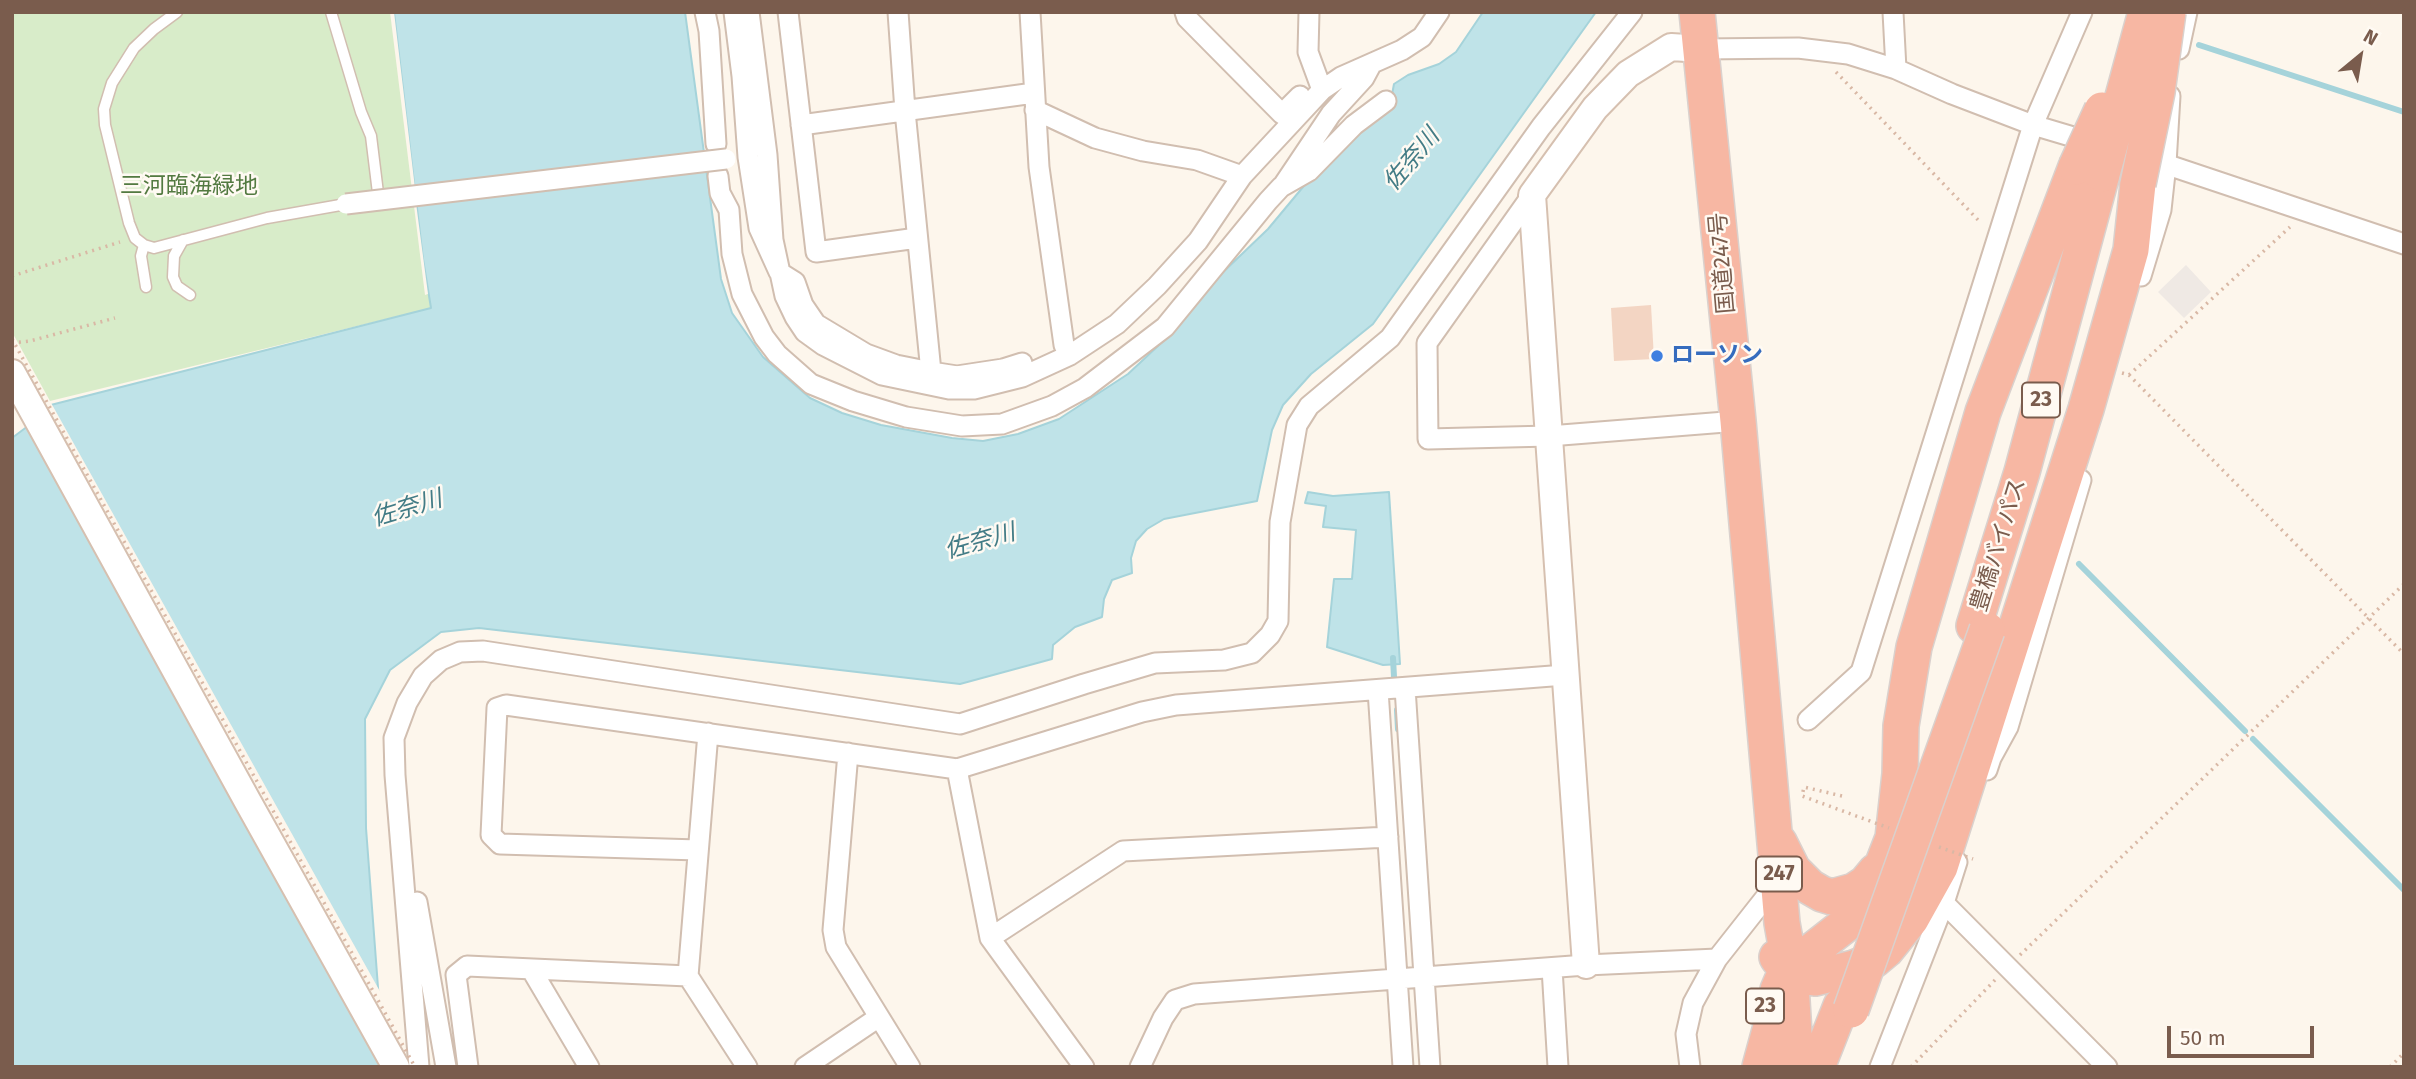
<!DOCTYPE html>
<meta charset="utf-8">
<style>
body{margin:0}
#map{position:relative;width:2416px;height:1079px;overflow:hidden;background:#fdf6ec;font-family:"Fira Sans",sans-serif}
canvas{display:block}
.frame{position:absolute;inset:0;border:14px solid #7a5c4d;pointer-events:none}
.north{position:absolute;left:2325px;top:21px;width:70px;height:70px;-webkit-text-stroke:5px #fffaf3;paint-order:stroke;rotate:30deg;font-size:19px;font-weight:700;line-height:28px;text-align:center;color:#7a5c4d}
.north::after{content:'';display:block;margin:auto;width:24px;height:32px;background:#7a5c4d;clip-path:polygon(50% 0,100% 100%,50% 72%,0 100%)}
.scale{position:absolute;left:2167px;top:1026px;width:147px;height:32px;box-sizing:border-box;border:4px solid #7a5c4d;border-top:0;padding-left:9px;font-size:21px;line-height:24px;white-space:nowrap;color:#7a5c4d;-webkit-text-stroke:5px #fffaf3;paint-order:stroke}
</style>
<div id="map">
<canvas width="2416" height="1079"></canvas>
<div class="frame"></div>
<div class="north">N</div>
<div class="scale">50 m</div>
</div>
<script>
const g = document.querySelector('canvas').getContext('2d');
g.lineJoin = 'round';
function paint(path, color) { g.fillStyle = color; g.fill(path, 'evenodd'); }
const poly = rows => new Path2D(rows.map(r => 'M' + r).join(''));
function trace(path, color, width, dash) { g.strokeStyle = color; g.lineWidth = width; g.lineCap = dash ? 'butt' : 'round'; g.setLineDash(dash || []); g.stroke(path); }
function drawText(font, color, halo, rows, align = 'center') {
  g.font = font + ' "Fira Sans","Noto Sans JP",sans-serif'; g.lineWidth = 5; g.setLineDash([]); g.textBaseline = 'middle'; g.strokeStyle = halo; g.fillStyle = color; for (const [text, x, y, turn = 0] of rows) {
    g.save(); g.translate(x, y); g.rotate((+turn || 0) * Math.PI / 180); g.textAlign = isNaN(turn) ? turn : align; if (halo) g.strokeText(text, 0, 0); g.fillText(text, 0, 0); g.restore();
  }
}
paint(poly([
 [2186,265,2211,292,2184,318,2158,292]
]), '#efe9e4');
paint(poly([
 [12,12,394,12,431,308,50,401,12,332]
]), '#d8ecc9');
const water = poly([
 [394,12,685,12,721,279,732,313,763,357,810,398,842,413,881,425,952,438,983,441,1018,434,1059,419,1128,374,1175,330,1194,300,1268,229,1303,187,1390,105,1394,84,1408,75,1439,64,1456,52,1483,12,1596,12,1373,324,1311,374,1283,405,1272,430,1257,501,1164,519,1147,529,1136,541,1131,558,1132,573,1112,580,1104,599,1102,617,1075,627,1053,645,1052,659,960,684,479,628,441,632,390,670,365,719,366,828,384,1067,12,1067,12,438,28,426,39,408,431,308,423,259,394,12],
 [1308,492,1333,496,1389,492,1400,664,1383,665,1327,647,1334,579,1352,579,1356,530,1323,527,1326,506,1305,503,1308,492]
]);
paint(water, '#bfe3e8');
trace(water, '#a5d3da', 2);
paint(poly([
 [390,12,394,12,415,188,696,155,709,149,711,173,697,169,416,203,428,294,425,295],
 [50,401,382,995,388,1067,380,1067,25,424,38,405]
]), '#fdf6ec');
trace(poly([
 [2199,45,2404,112],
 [2079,564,2245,731],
 [1393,658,1394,677],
 [1397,710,1398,729],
 [2253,739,2404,890]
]), '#a5d3da', 6);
paint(poly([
 [1651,305,1654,359,1614,361,1611,308]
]), '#f3d5c3');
const lane = poly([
 [177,12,154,29,134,48,112,83,104,109,105,125,129,223,135,238,144,245,154,248,267,218,346,204],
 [331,12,361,112,371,136,378,193],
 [183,240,174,256,173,277,177,286,190,295],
 [144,245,141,256,146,287]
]);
const street = poly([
 [705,12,709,31,716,144],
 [734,12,742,76,748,157,759,228,779,272,795,282,803,305,816,324,866,354,896,365,931,372,957,376,1003,369,1022,363],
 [749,12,767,155,773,240,785,296,795,317,805,332,823,345,882,375,949,389,974,389,1022,377,1070,355,1117,324,1157,286,1198,241,1242,176,1322,90,1341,77,1402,50,1422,37,1439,12],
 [788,12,816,252,917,238],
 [898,12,905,111,931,372],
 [1030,12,1039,167,1064,345,1070,355],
 [1185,12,1187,18,1282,114,1300,96],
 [1309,12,1308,52,1322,90],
 [1893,12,1896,69],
 [1702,49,1798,48,1848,54,1896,69,1952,94,2033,125,2082,12],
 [2179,49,2187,12],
 [1035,110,1095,138,1143,151,1197,160,1242,176],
 [801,125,1034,93],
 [2156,161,2404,244],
 [718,176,720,193,729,210,732,254,742,294,764,337,777,354,811,384,853,401,906,417,962,426,1002,424,1052,406,1085,388,1165,327,1268,201,1281,187,1309,171,1354,125,1386,101],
 [1284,184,1331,114,1364,78,1371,65],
 [1532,195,1427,343,1428,439,1549,436,1738,421],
 [2141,276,2161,210,2166,164,2170,96],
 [1405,688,1430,1067],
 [1378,690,1403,1067],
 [1808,720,1861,672,2033,125,2097,144],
 [708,733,688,976,747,1067],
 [848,753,833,930,836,947,910,1067],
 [957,769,990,938,1084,1067],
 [1987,770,1991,758,2008,727,2081,480],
 [698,850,500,844,491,835,497,708,506,705,957,769,1142,712,1176,705,1565,675],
 [417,902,446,1067],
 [1944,903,2107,1067],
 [990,938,1123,851,1388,837],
 [1552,968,1558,1067],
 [531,969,589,1067],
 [419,1067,395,775,394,738,407,703,423,676,441,660,460,652,483,651,960,724,1084,684,1155,663,1224,660,1252,653,1270,635,1278,621,1280,522,1297,425,1309,406,1390,338,1541,127,1632,12],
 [468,1067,456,975,467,966,688,976],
 [805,1067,879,1017],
 [1140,1067,1163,1018,1175,1000,1194,994,1586,965,1717,959],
 [1690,1067,1686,1034,1693,1003,1717,959,1769,893],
 [1880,1067,1944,903,1957,862]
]);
const secondary = poly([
 [12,373,248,802,396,1067],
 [1586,965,1532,195,1595,108,1628,74,1671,47,1702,49]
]);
const highway = poly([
 [1697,12,1738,421,1782,923,1790,968,1796,1067],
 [1974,626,2022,472,2102,174],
 [1779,842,1793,870,1810,887,1822,894,1832,897,1854,891,1866,883,1876,871],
 [1777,957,1779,960,1802,976,1815,978,1854,968,1874,960,1886,950,1911,919,1940,867,2086,409,2131,250,2138,184],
 [1760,1067,1773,1019,1778,990,1784,976,1790,968,1845,925,1860,907,1877,879,1893,838,1900,774,1901,726,1914,647,1983,412,2076,167],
 [1817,1067,1841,1006]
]);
trace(lane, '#d1beb0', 13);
trace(street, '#d1beb0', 23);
trace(secondary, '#d6c0b0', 30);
trace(highway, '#dad1cd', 38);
trace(poly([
 [1836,72,1981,223],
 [12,276,120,242],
 [12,343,30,341,115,318],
 [2122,373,2129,375,2404,654],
 [2129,375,2290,227],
 [2020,955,2404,584],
 [1911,1067,1995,980],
 [2390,1067,2404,1053]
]), '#d9b8a5', 3.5, [2, 5]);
trace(lane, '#fff', 10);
trace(street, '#fff', 19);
trace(secondary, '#fff', 26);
trace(highway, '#f7b7a3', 35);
const streetBridge = poly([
 [346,204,726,159]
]);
const highwayBridge = poly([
 [2076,167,2102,110],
 [2102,174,2146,12],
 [2138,184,2157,92,2168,12],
 [1851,1010,1987,630]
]);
trace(streetBridge, '#d1beb0', 23, []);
trace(highwayBridge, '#dad1cd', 38, []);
trace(poly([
 [12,339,415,1067],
 [1842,796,1804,787,1802,796,1889,828],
 [1939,847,1973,859]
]), '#d9b8a5', 3.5, [2, 5]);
trace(streetBridge, '#fff', 19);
trace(highwayBridge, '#f7b7a3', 35);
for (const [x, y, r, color] of [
 [1657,356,7,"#3f7fe0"]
]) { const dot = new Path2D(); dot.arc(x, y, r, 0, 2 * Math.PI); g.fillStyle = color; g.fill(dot); trace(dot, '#fffaf3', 2.5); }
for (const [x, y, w] of [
 [2041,400,38],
 [1779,874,46],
 [1765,1006,38]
]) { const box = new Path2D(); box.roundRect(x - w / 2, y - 17.5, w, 35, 5); g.fillStyle = '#fffaf3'; g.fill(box); trace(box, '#7a5c4d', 2); }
drawText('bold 21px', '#7a5c4d', null, [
 ["23",2041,400],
 ["247",1779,874],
 ["23",1765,1006]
]);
drawText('23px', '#537a41', '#fffaf3', [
 ["三河臨海緑地",189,187]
]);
drawText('23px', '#7a5c4d', '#fffaf3', [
 ["国道247号",1723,263,-95],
 ["豊橋バイパス",1999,545,-73]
]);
drawText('bold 23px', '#366cbe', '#fffaf3', [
 ["ローソン",1671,356]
], 'left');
drawText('italic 24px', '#437c86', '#fffaf3', [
 ["佐奈川",1412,160,-50],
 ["佐奈川",407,509,-17],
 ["佐奈川",980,542,-16]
]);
</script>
